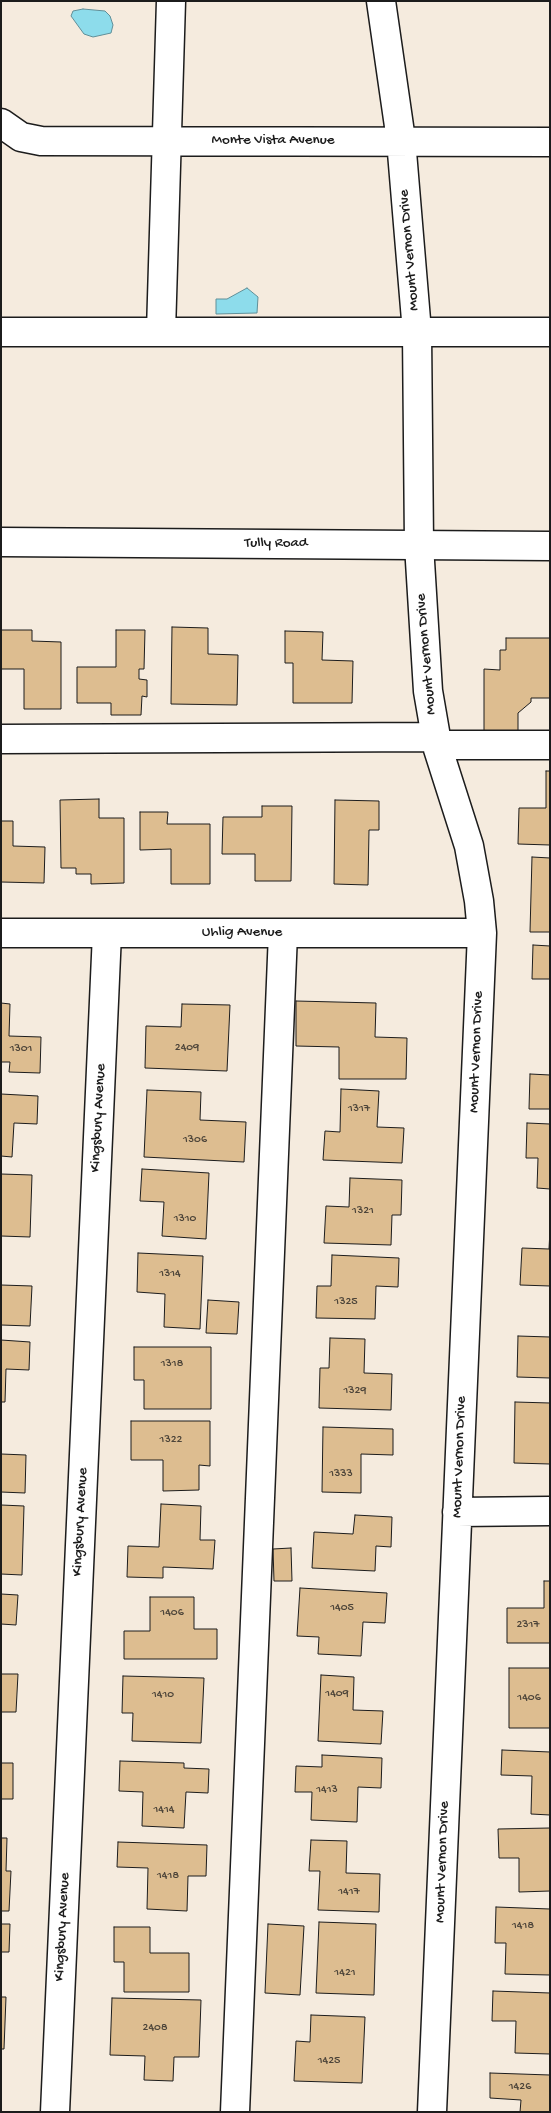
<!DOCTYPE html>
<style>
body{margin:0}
#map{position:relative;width:551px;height:2113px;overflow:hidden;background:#f5ebde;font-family:"Gochi Hand",sans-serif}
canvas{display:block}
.frame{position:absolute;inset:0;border:2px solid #1c1c1c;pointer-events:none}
</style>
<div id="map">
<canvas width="551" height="2113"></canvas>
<div class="frame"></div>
</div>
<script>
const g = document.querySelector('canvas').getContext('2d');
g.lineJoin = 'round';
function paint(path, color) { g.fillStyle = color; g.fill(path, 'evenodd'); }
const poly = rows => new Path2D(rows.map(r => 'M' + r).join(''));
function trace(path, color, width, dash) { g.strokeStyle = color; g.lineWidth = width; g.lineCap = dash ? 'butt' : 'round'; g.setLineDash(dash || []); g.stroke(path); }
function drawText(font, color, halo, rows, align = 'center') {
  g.font = font + ' "Gochi Hand",sans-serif'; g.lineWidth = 4; g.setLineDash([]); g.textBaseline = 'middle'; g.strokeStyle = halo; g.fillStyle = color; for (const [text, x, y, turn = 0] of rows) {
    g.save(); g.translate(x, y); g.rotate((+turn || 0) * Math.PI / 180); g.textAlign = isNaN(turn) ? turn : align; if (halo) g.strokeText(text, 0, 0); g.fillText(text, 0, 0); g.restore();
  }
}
const water = poly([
 [83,9,105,11,110,16,113,25,111,33,93,37,84,34,71,16,73,11,83,9],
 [247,288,258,297,257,313,216,314,216,299,227,299,247,288]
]);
paint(water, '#8ddceb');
trace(water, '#608f98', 1);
const building = poly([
 [172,627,208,628,208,654,238,655,237,705,171,704,172,627],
 [1,630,32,630,32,641,61,642,61,709,24,709,24,669,1,669,1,630],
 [116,630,145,630,144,669,139,669,139,679,147,680,147,697,142,696,141,715,111,715,111,703,77,703,77,667,116,667,116,630],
 [285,631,323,632,322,660,353,661,352,703,293,703,293,663,285,663,285,631],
 [506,638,550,638,550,698,531,698,531,702,518,713,518,733,484,733,484,669,500,670,500,650,506,650,506,638],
 [546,771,550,771,550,845,518,844,519,808,546,808,546,771],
 [99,799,99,818,124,818,124,883,91,884,91,874,76,874,76,868,61,868,60,800,99,799],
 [335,800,379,801,379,830,369,830,368,885,334,884,335,800],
 [262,806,292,806,291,881,255,881,255,854,222,854,223,817,262,817,262,806],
 [140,812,168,812,167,824,210,824,210,884,171,884,171,849,140,850,140,812],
 [1,821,13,821,13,846,45,847,44,883,1,882,1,821],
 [532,857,550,858,550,932,530,932,532,857],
 [533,945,550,946,550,979,532,979,533,945],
 [296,1001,376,1003,375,1037,407,1038,406,1079,339,1079,339,1047,296,1046,296,1001],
 [1,1003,10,1004,9,1036,41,1037,40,1073,9,1072,10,1062,1,1062,1,1003],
 [182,1004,230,1005,227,1071,145,1068,146,1026,181,1027,182,1004],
 [530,1074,550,1075,550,1109,529,1109,530,1074],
 [341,1089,379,1091,377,1127,404,1128,402,1163,323,1160,325,1131,340,1132,341,1089],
 [147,1090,201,1092,200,1120,246,1122,244,1162,144,1157,147,1090],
 [1,1094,38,1096,37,1124,14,1123,12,1157,1,1156,1,1094],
 [527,1123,550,1124,550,1189,537,1188,538,1158,526,1158,527,1123],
 [142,1169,209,1173,206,1239,162,1236,164,1202,140,1201,142,1169],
 [1,1174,32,1175,30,1237,1,1236,1,1174],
 [350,1178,402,1180,401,1215,392,1215,391,1245,324,1243,326,1206,349,1207,350,1178],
 [550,1230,550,1286,520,1285,522,1248,549,1249,550,1230],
 [138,1253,203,1256,200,1329,164,1327,165,1294,137,1292,138,1253],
 [332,1255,399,1258,398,1287,376,1286,375,1319,316,1318,317,1286,331,1286,332,1255],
 [1,1285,32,1286,30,1326,1,1325,1,1285],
 [208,1300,239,1302,237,1334,206,1333,208,1300],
 [518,1336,550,1337,550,1378,517,1377,518,1336],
 [330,1338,365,1339,364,1373,392,1374,391,1410,319,1408,320,1368,329,1368,330,1338],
 [1,1340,30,1342,29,1370,6,1369,5,1402,1,1402,1,1340],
 [134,1347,211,1347,211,1409,144,1409,144,1380,134,1380,134,1347],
 [515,1402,550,1403,550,1464,514,1463,515,1402],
 [131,1421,210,1421,210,1466,199,1465,199,1490,163,1491,163,1460,131,1460,131,1421],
 [323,1427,393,1429,393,1455,361,1454,361,1493,322,1492,323,1427],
 [1,1454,26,1455,25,1493,1,1492,1,1454],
 [161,1504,201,1506,200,1540,215,1540,213,1569,163,1567,163,1578,127,1577,128,1546,159,1547,161,1504],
 [1,1505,24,1506,22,1575,1,1574,1,1505],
 [355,1515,392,1517,391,1547,376,1546,375,1571,312,1568,314,1532,353,1534,355,1515],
 [291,1548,292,1581,274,1581,273,1549,291,1548],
 [544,1581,550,1581,550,1643,507,1643,507,1608,544,1608,544,1581],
 [300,1588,387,1593,385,1623,363,1622,361,1656,318,1654,319,1637,297,1636,300,1588],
 [1,1594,18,1595,16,1625,1,1624,1,1594],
 [150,1597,194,1597,194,1629,217,1629,217,1659,124,1659,124,1631,150,1631,150,1597],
 [509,1668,550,1668,550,1728,509,1728,509,1668],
 [1,1674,18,1674,16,1712,1,1712,1,1674],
 [321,1675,354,1677,353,1710,383,1711,381,1744,318,1741,321,1675],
 [123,1676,204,1678,201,1743,132,1741,133,1713,122,1713,123,1676],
 [502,1750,550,1752,550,1815,531,1814,532,1776,501,1775,502,1750],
 [322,1755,382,1758,381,1788,358,1787,357,1822,311,1820,312,1792,295,1792,296,1766,322,1767,322,1755],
 [120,1761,184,1763,184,1768,209,1769,208,1793,186,1792,184,1828,142,1826,143,1792,119,1791,120,1761],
 [1,1763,13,1763,13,1799,1,1799,1,1763],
 [550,1828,550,1891,519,1892,519,1858,499,1858,498,1829,550,1828],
 [1,1838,7,1838,6,1871,11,1871,9,1911,1,1911,1,1838],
 [311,1840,347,1841,346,1873,380,1874,379,1912,318,1910,320,1871,309,1871,311,1840],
 [118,1842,207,1845,206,1876,188,1876,187,1911,147,1909,148,1868,117,1867,118,1842],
 [496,1907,550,1909,550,1975,505,1974,506,1943,495,1943,496,1907],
 [319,1922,376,1924,374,1995,316,1993,319,1922],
 [1,1924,10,1924,9,1952,1,1952,1,1924],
 [268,1924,304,1926,300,1995,265,1993,268,1924],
 [114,1927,150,1927,150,1953,189,1953,189,1992,124,1992,124,1962,114,1962,114,1927],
 [493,1991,550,1993,550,2054,515,2053,516,2021,492,2021,493,1991],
 [1,1997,6,1997,4,2049,1,2049,1,1997],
 [112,1998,201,2000,199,2057,174,2057,173,2081,144,2080,145,2056,110,2055,112,1998],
 [311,2015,365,2017,362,2083,294,2081,296,2041,310,2042,311,2015],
 [490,2073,550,2075,550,2112,520,2112,521,2100,490,2098,490,2073]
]);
paint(building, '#ddbd90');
trace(building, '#1c1c1c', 1);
const minor = poly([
 [381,1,401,140,417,332,419,545,428,691,438,749,469,846,479,901,482,933,432,2112],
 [1,123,21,137,41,141,550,142],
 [161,331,171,1],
 [1,332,550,332],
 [1,739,436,737],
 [437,745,550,745],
 [1,933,482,933],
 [457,1512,550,1511],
 [55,2112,107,933],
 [235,2112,283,933]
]);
const major = poly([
 [1,542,550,546]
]);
trace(minor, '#1c1c1c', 31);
trace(major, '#1c1c1c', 31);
trace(minor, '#fff', 28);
trace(major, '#fff', 28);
drawText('12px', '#4c4439', null, [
 ["2409",187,1048],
 ["1301",21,1049],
 ["1317",359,1109],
 ["1306",195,1140],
 ["1321",363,1211],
 ["1310",185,1219],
 ["1314",170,1274],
 ["1325",346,1302],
 ["1318",172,1364],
 ["1329",355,1391],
 ["1322",171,1440],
 ["1333",341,1474],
 ["1405",342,1608],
 ["1406",172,1613],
 ["2317",528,1625],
 ["1409",337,1694],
 ["1410",163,1695],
 ["1406",529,1698],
 ["1413",327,1790],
 ["1414",164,1810],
 ["1418",168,1876],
 ["1417",349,1892],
 ["1418",523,1926],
 ["1421",345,1973],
 ["2408",155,2028],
 ["1425",329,2061],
 ["1426",520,2087]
]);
drawText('15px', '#1c1c1c', '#fff', [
 ["Monte Vista Avenue",273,141],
 ["Mount Vernon Drive",410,250,-95],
 ["Tully Road",276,544],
 ["Mount Vernon Drive",427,654,-95],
 ["Uhlig Avenue",242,933],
 ["Mount Vernon Drive",477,1052,-88],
 ["Kingsbury Avenue",99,1118,-87],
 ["Mount Vernon Drive",460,1457,-88],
 ["Kingsbury Avenue",81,1522,-87],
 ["Mount Vernon Drive",443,1862,-88],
 ["Kingsbury Avenue",63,1927,-87]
]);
</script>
